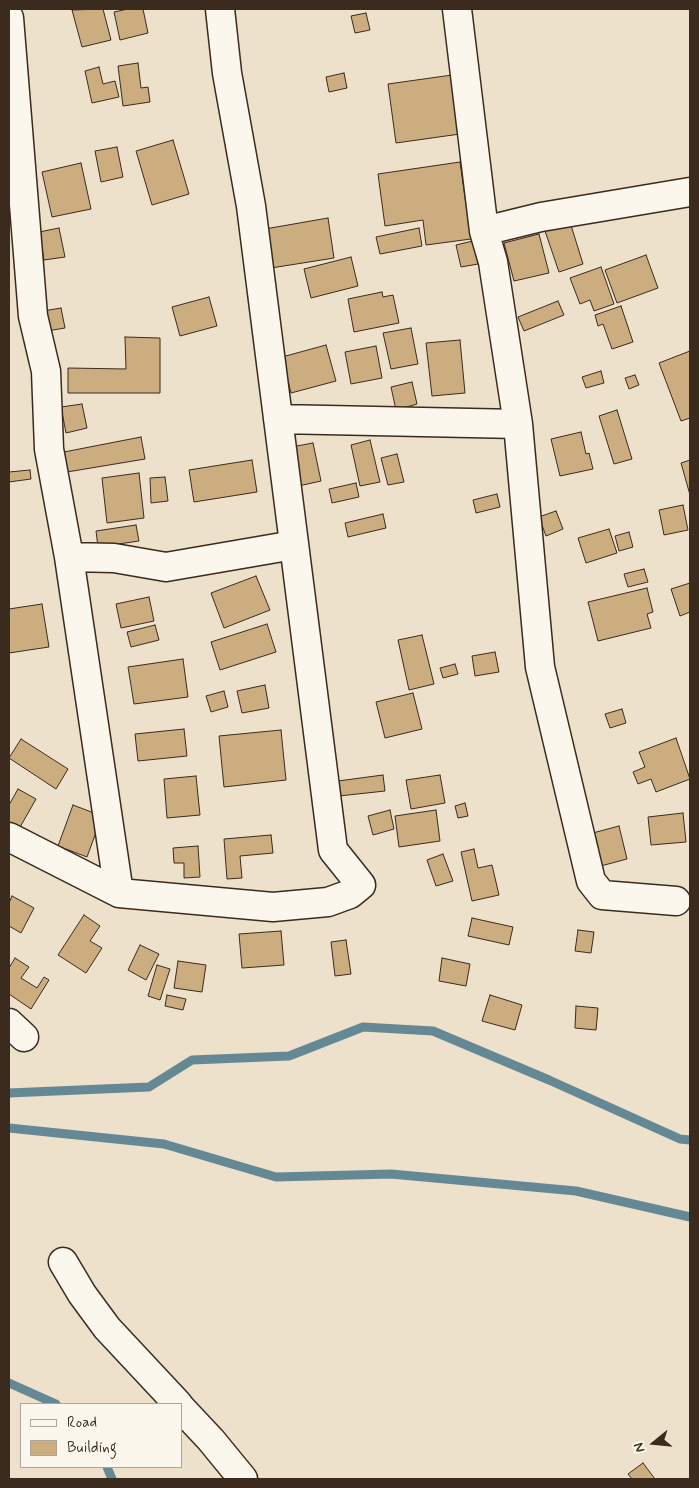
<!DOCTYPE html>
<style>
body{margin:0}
#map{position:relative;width:699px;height:1488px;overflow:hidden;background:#ede1cc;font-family:Mynerve,sans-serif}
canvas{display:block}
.frame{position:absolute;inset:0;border:10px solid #3b2a1e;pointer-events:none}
.legend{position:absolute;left:20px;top:1403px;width:162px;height:65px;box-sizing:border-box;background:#fbf7ec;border:1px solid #aea59a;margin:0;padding:6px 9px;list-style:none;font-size:15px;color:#3b2a1e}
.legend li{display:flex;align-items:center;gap:10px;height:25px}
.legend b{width:25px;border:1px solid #aea59a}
.north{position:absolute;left:629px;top:1418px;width:50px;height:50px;-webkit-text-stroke:4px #fbf7ec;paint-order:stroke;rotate:253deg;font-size:14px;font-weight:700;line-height:20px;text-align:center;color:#3b2a1e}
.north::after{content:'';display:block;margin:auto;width:18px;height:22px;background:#3b2a1e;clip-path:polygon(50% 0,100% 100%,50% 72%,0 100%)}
</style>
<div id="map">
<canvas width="699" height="1488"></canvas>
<div class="frame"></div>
<ul class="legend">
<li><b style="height:6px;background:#fbf7ec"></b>Road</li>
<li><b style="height:14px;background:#ccad80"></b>Building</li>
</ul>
<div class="north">N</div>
</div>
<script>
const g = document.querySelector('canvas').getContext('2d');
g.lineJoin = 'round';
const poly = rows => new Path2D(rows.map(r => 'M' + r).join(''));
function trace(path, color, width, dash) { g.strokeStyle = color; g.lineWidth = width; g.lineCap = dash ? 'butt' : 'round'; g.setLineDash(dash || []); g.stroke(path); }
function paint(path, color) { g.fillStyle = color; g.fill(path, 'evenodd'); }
trace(poly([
 [9,1093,149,1087,192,1060,289,1056,363,1027,433,1031,549,1080,680,1139,690,1140],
 [9,1128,164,1144,276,1177,391,1174,576,1191,690,1217],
 [9,1383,56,1404],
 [107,1467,112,1479]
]), '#658994', 9);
const building = poly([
 [103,9,111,40,82,47,72,10,103,9],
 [128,9,143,9,148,33,120,40,114,12,128,9],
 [366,13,370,30,355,33,351,16,366,13],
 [138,63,141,88,148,87,150,102,123,106,118,66,138,63],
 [99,67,103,84,115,81,119,97,92,103,85,71,99,67],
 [344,73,347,88,329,92,326,77,344,73],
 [452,75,460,134,396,143,388,84,452,75],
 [173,140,189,194,152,205,136,151,173,140],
 [117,147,123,177,101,182,95,151,117,147],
 [460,162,471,239,426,245,423,220,385,226,378,174,460,162],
 [81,163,91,209,52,217,42,172,81,163],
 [328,218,334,258,271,268,265,229,328,218],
 [570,222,583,264,559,272,545,231,570,222],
 [59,228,65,257,44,260,39,232,59,228],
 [419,228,422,246,380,254,376,237,419,228],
 [539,234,549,273,514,281,504,243,539,234],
 [473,241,478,264,461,267,456,245,473,241],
 [646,255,658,288,617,303,605,270,646,255],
 [351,257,358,286,311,298,304,269,351,257],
 [601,267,614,304,594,311,590,300,580,304,570,278,601,267],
 [382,292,383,297,393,295,399,323,354,332,348,299,382,292],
 [209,297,217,326,180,336,172,307,209,297],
 [558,301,564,315,524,331,518,317,558,301],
 [621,306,633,342,612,349,603,324,598,326,595,315,621,306],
 [61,308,65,328,47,331,43,311,61,308],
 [411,328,418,364,391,369,383,333,411,328],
 [125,337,160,338,160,393,68,393,68,368,126,369,125,337],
 [460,340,465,393,432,396,426,343,460,340],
 [326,345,336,381,291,393,282,357,326,345],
 [376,346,382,378,351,384,345,352,376,346],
 [690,351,690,418,681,421,659,363,690,351],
 [601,371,604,383,586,388,582,377,601,371],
 [635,375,639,385,629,389,625,378,635,375],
 [412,382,417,404,396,410,391,387,412,382],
 [82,404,87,428,66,433,61,407,82,404],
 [617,410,632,459,614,464,599,416,617,410],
 [581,432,586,454,589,453,593,469,560,476,551,439,581,432],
 [141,437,145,459,67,472,64,452,141,437],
 [370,440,380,482,360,486,351,445,370,440],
 [313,443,321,481,294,487,286,448,313,443],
 [397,454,404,482,388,485,381,458,397,454],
 [252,460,257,492,194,502,189,470,252,460],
 [690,460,690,495,681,463,690,460],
 [30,470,31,479,9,482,9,472,30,470],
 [139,473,144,518,107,523,102,478,139,473],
 [165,477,168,501,151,503,150,478,165,477],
 [356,483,359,497,332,503,329,489,356,483],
 [497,494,500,507,476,513,473,500,497,494],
 [683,505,688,530,664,535,659,510,683,505],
 [556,511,563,529,546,536,539,517,556,511],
 [383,514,386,528,348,537,345,523,383,514],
 [136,525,139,541,98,547,96,531,136,525],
 [609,529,617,553,586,563,578,538,609,529],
 [629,532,633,547,619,551,615,536,629,532],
 [644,569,648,582,628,587,624,574,644,569],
 [256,576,270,610,224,628,211,593,256,576],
 [690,583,690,612,680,616,671,589,690,583],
 [647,588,653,612,647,614,651,628,598,641,588,602,647,588],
 [149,597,154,621,121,628,116,604,149,597],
 [42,604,49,647,9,653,9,609,42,604],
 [267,624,276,652,220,670,211,642,267,624],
 [155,625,159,640,131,647,127,632,155,625],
 [422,635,434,684,409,690,398,640,422,635],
 [495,652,499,672,475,676,472,656,495,652],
 [183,659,188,697,134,704,128,667,183,659],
 [455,664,458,674,443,678,440,668,455,664],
 [265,685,269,708,242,713,237,691,265,685],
 [224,691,228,707,211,712,206,696,224,691],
 [413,693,422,729,385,738,376,702,413,693],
 [622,709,626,723,610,728,605,714,622,709],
 [184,729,187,756,138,761,135,734,184,729],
 [281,730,286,780,224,787,219,736,281,730],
 [676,738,690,779,656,792,651,779,638,784,633,772,645,767,639,752,676,738],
 [21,739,68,769,56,789,9,758,21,739],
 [383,775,385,791,339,796,338,781,383,775],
 [440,775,445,803,411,809,406,780,440,775],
 [196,776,200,815,167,818,164,779,196,776],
 [18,789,36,799,19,829,9,823,9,805,18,789],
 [465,803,468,816,458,818,455,806,465,803],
 [73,805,102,816,87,857,58,846,73,805],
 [390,810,394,829,373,835,368,816,390,810],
 [436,810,440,841,399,847,395,816,436,810],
 [683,813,686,842,651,845,648,817,683,813],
 [619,826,627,859,597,867,589,834,619,826],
 [271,835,273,853,240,856,242,878,227,879,224,839,271,835],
 [198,846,200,877,184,878,184,863,174,863,173,848,198,846],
 [474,849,478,868,492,865,499,895,472,901,461,852,474,849],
 [443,854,453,881,436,886,427,860,443,854],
 [12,896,34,908,21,933,9,926,9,903,12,896],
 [84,915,100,926,90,941,102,948,86,973,58,955,84,915],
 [472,918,513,927,509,945,468,936,472,918],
 [578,930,594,932,591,953,575,951,578,930],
 [281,931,284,965,242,968,239,934,281,931],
 [346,940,351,974,335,976,331,942,346,940],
 [140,945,159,954,146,980,128,970,140,945],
 [15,958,29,967,21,978,37,988,44,977,49,980,31,1009,9,994,9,968,15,958],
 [442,958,470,964,466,986,439,981,442,958],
 [178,961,206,965,202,992,174,988,178,961],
 [157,965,170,969,160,1000,148,996,157,965],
 [167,995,186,999,183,1010,165,1006,167,995],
 [490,995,522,1005,515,1030,482,1021,490,995],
 [576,1006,598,1008,596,1030,575,1028,576,1006],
 [643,1463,655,1479,632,1479,628,1474,643,1463]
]);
paint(building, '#ccad80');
trace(building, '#3b2a1e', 1);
const minor = poly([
 [457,9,484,231],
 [9,18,33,316,46,371,49,449,69,557,119,893],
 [278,419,518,424],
 [69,557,114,558,166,567,294,545],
 [9,837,119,893,273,907,328,902,350,894,361,885,333,850,251,206,227,73,220,9],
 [676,901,602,895,591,881,540,667,518,424,493,262,484,231,541,217,690,192],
 [9,1023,24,1037],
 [63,1262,82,1294,107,1328,178,1404],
 [181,1408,211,1440,243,1479]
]);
trace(minor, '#3b2a1e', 31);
trace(minor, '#fbf7ec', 28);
</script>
